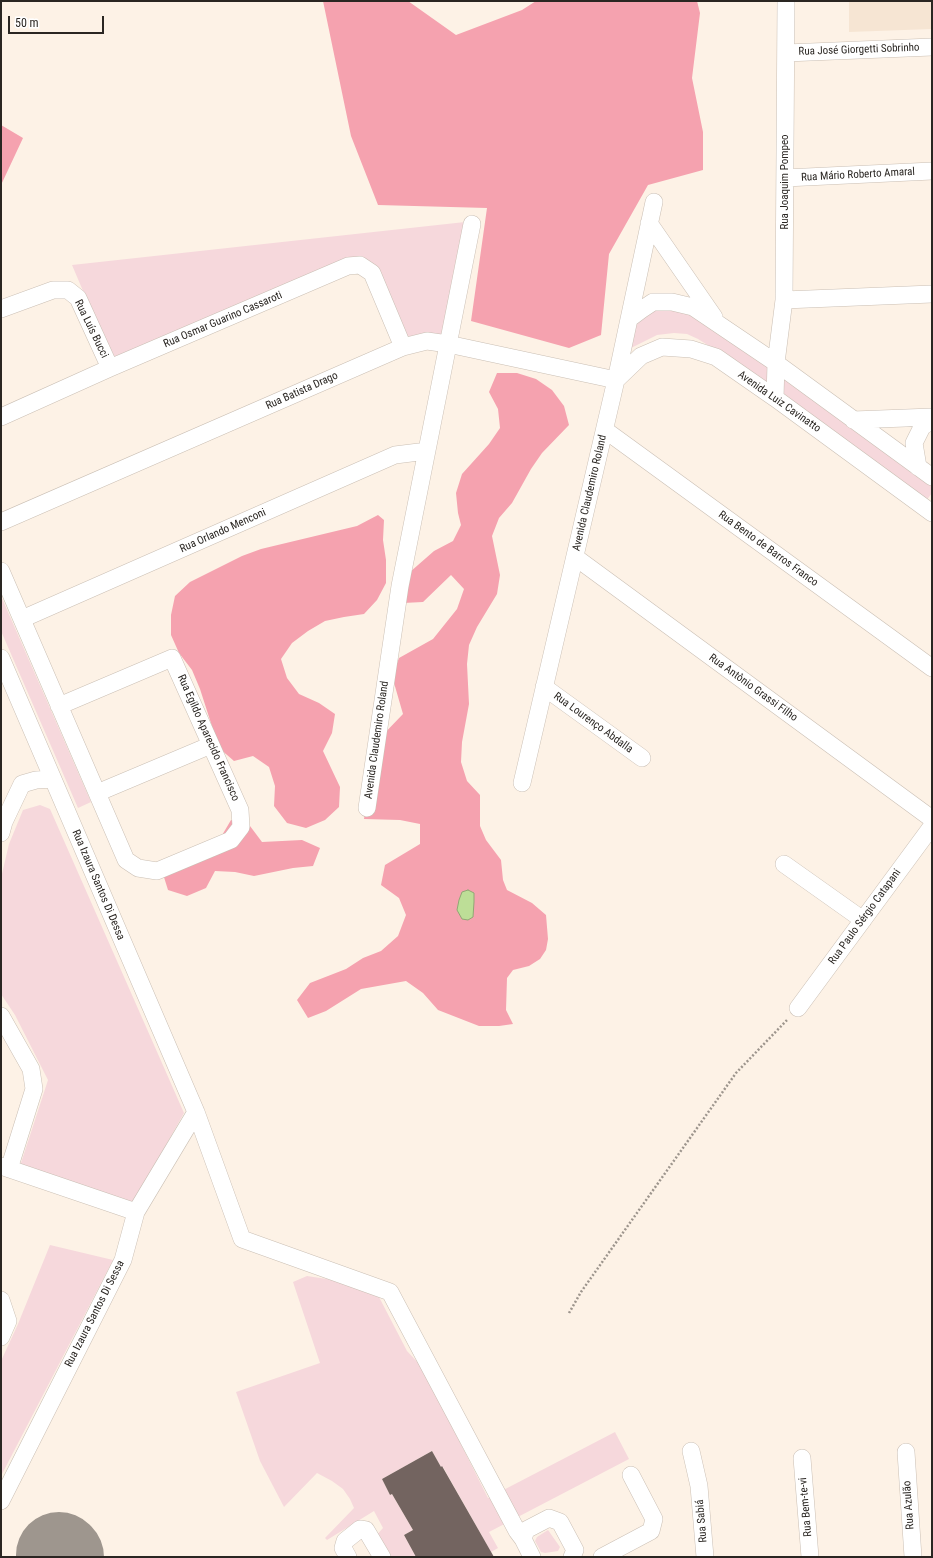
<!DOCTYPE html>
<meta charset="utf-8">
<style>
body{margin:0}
#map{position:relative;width:933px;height:1558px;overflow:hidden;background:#fdf2e6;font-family:"Roboto Condensed",sans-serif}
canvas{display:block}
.frame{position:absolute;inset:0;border:2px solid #2a2622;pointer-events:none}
.scale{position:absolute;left:8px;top:16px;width:96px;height:18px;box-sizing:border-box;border:2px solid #2a2622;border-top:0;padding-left:5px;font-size:12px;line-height:14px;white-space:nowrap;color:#2a2622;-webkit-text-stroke:3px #fff;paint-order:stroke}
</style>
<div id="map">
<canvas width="933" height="1558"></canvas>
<div class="frame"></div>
<div class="scale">50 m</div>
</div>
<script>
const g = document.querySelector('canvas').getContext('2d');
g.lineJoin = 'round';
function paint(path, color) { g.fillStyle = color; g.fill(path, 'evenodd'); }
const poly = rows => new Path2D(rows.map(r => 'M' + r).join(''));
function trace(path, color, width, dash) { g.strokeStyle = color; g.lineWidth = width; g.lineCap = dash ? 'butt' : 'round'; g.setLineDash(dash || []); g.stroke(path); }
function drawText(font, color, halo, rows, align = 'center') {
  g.font = font + ' "Roboto Condensed",sans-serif'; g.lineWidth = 4; g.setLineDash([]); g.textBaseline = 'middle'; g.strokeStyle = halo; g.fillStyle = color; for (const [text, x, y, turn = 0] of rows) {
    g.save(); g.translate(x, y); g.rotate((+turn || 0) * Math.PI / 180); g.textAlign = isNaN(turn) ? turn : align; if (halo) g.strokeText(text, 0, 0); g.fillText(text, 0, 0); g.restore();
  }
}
paint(poly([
 [849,1,932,1,932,29,849,32]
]), '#f6e5d3');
paint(poly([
 [465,222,445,338,406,336,363,259,112,359,72,265],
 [670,306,700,318,767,365,768,383,698,339,687,334,674,333,657,335,629,349,634,323,643,313],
 [780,375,932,487,932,493,926,501,781,394],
 [1,596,91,802,78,808,1,631],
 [40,805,50,809,184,1113,133,1204,20,1166,48,1080,15,1015,1,994,1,878,9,844,23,810],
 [50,1245,113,1260,1,1476,1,1361,18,1324],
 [307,1276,340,1281,379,1297,407,1351,422,1367,488,1498,615,1432,629,1459,489,1532,498,1548,491,1552,443,1467,441,1467,432,1451,382,1479,390,1495,392,1494,413,1530,404,1535,416,1557,386,1557,374,1538,383,1528,374,1511,327,1540,325,1538,354,1508,350,1499,343,1489,332,1481,317,1473,284,1507,260,1461,236,1392,320,1363,293,1282],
 [548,1530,560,1547,558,1551,545,1553,541,1552,535,1541,537,1537]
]), '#f6d8dc');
paint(poly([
 [323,1,408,1,456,35,522,10,536,1,697,1,700,13,692,78,703,132,703,170,648,185,609,254,601,335,569,348,471,321,487,208,378,205,351,136],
 [1,125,23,138,1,185],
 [497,373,517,373,536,379,552,390,564,406,569,425,542,453,531,469,512,503,499,518,492,536,500,575,497,594,477,627,469,645,467,664,469,704,462,742,461,762,467,781,480,795,480,826,486,840,501,860,503,880,507,890,532,903,546,915,548,939,546,950,540,959,529,966,513,970,507,978,506,1010,513,1024,499,1026,479,1026,438,1010,423,993,406,981,361,989,326,1011,308,1018,297,1000,310,983,346,969,363,958,381,951,398,936,406,915,399,898,381,885,385,865,420,844,420,824,400,820,364,819,377,741,403,714,392,676,399,658,433,639,457,609,464,589,451,575,423,602,403,603,410,572,434,551,453,541,461,525,458,513,456,493,462,474,489,444,500,428,498,409,489,392],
 [378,515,384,520,383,540,386,560,386,583,377,600,364,614,344,617,325,621,308,631,292,643,281,659,287,678,299,694,319,703,335,714,332,733,323,751,340,787,339,807,325,820,306,828,287,823,274,806,275,786,269,767,253,756,234,761,219,748,200,689,192,670,179,653,171,635,171,615,175,596,190,582,242,556,261,549,357,526],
 [231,820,250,826,262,842,302,840,320,848,313,866,293,868,254,876,235,872,215,871,206,888,187,896,168,890,163,874,221,837]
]), '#f5a2af');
const water = poly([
 [468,890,474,893,474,902,473,917,468,920,462,919,457,910,459,900,462,892,468,890]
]);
paint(water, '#bdde97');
trace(water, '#91a774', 1);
trace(poly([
 [59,1555,61,1557]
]), '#9e968e', 86);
paint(poly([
 [432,1451,441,1467,442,1466,494,1557,416,1557,404,1535,413,1530,392,1494,390,1495,382,1479]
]), '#736460');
const minor = poly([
 [786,53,932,47],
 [785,178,932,171],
 [649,223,714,317],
 [784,300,932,294],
 [1,309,53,290,68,290,78,298,110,368],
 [629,319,641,310,653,302,672,302,693,307,776,363,932,477],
 [616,380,641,356,662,347,691,349,716,357,775,398,932,513],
 [775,398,776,363,784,300,786,1],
 [1,417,110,368,348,266,360,265,372,273,403,347],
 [853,420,932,417],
 [605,430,932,668],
 [918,467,914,443,922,427,932,420],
 [1,522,403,347,427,341,448,344,616,380],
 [575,557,932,819],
 [1,571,126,860,138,868,157,871,231,840,241,827,240,810,172,658,59,706],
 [22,619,395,455,427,451],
 [1,658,196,1112,242,1239,390,1292,517,1531,523,1539],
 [544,687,642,758],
 [522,783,616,380,654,202],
 [97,793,211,745],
 [367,808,400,586,472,224],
 [1,833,4,822,22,784,36,780,53,779],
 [784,864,863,920],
 [798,1008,932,826],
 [1,1016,31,1069,34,1089,9,1169],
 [1,1166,136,1212],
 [1,1300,8,1321,1,1337],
 [691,1451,699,1486,705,1557],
 [906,1452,913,1557],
 [802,1458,810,1557],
 [1,1501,123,1260,136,1212,196,1112],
 [348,1557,343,1548,345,1541,360,1529,366,1530,382,1557],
 [532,1557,523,1539,526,1530,549,1518,560,1522,575,1550,572,1557],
 [602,1557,651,1531,654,1519,631,1475]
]);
trace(minor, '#cabfb4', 18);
trace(poly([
 [569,1313,581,1292,736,1073,788,1019]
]), '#9d958d', 2.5, [2, 2]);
trace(minor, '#fff', 17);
drawText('11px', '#2a2622', '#fff', [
 ["Rua José Giorgetti Sobrinho",859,50,-2],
 ["Rua Mário Roberto Amaral",858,175,-3],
 ["Rua Joaquim Pompeo",785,182,-90],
 ["Rua Osmar Guarino Cassaroti",223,320,-23],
 ["Rua Luís Bucci",91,329,64],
 ["Rua Batista Drago",302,391,-24],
 ["Avenida Luiz Cavinatto",779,402,35],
 ["Avenida Claudemiro Roland",590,493,-77],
 ["Rua Orlando Menconi",223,531,-24],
 ["Rua Bento de Barros Franco",768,549,36],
 ["Rua Antônio Grassi Filho",753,688,36],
 ["Rua Lourenço Abdalla",593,723,36],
 ["Rua Egildo Aparecido Francisco",208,738,66],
 ["Avenida Claudemiro Roland",377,740,-82],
 ["Rua Izaura Santos Di Dessa",98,885,67],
 ["Rua Paulo Sérgio Catapani",865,917,-54],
 ["Rua Izaura Santos Di Sessa",95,1314,-63],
 ["Rua Azulão",909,1505,-94],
 ["Rua Bem-te-vi",806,1507,-95],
 ["Rua Sabiá",702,1521,-95]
]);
</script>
